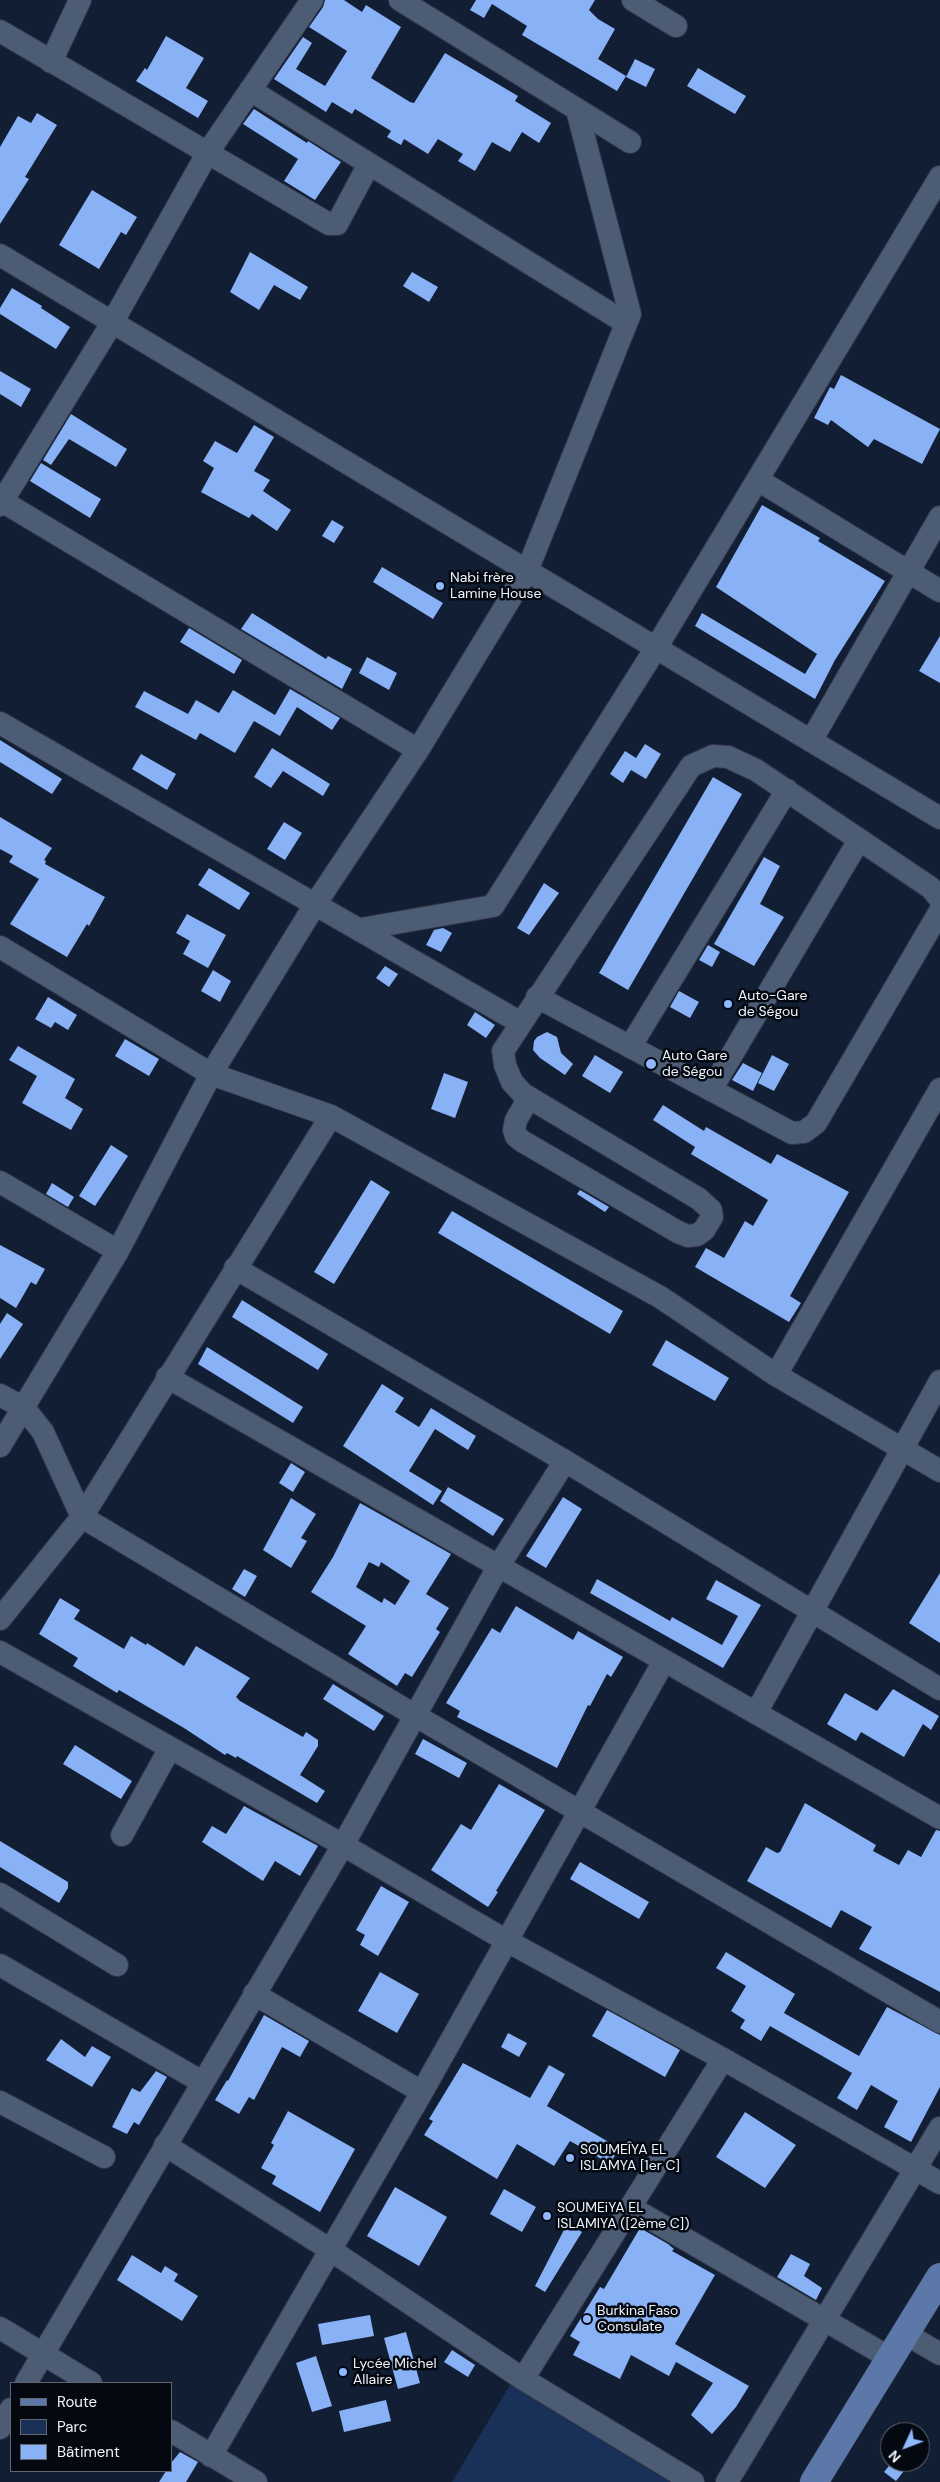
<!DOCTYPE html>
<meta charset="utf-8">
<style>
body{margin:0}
#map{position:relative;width:940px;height:2482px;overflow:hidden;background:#121e33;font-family:"DM Sans",sans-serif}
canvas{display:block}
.legend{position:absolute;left:10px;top:2382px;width:162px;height:90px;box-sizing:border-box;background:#040811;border:1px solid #62666f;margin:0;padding:6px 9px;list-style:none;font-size:15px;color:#eef3fc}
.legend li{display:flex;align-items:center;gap:10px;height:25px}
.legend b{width:25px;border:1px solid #62666f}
.north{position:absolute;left:880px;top:2422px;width:50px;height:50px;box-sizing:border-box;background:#040811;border:1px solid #62666f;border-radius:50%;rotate:227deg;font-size:14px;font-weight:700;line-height:20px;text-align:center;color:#eef3fc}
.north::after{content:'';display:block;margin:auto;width:18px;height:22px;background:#8fb8fd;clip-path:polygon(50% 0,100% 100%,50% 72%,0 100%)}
</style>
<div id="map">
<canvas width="940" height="2482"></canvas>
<ul class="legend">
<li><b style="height:6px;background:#5c78a8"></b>Route</li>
<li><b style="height:14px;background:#193058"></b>Parc</li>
<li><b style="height:14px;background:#88b1f6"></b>Bâtiment</li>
</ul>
<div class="north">N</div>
</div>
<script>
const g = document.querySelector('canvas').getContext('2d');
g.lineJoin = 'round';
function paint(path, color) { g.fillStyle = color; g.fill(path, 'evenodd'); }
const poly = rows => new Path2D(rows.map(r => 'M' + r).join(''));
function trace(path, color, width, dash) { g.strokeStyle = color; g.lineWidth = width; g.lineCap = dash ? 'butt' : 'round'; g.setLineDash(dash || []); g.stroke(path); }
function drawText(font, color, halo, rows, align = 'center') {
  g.font = font + ' "DM Sans",sans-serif'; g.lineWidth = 5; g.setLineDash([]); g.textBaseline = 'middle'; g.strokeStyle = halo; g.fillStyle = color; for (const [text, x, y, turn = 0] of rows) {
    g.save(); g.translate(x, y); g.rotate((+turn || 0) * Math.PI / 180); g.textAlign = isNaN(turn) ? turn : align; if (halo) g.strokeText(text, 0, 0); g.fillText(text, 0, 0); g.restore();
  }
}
paint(poly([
 [510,2385,670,2482,452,2482]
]), '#193058');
paint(poly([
 [325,0,344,0,362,12,366,5,401,27,371,78,410,102,414,103,445,53,518,96,515,101,551,123,539,143,522,132,510,152,492,142,475,171,458,161,463,154,438,139,428,154,404,139,401,145,387,137,391,131,355,109,352,114,332,102,326,112,274,79,303,37,312,43,296,69,325,86,347,51,309,27,323,7],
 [476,0,595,0,589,10,598,19,615,29,598,59,626,76,617,91,522,35,527,26,492,4,484,18,470,10],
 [166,36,204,58,186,88,208,101,198,118,136,81,145,68,147,70],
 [635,59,655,69,646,87,626,77],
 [698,68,746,96,735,114,687,86],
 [254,109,307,143,308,141,341,162,315,200,284,181,298,159,243,124],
 [37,113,57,125,25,177,29,179,0,224,0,147,18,116,31,123],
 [92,190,137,217,126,235,121,232,99,269,59,245],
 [250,252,308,287,300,300,274,285,259,310,230,292],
 [412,272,438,287,429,302,403,286],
 [12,288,42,306,41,308,70,327,56,349,0,314,0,308],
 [0,371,31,389,21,407,0,394],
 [841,375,940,429,922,464,874,439,868,447,831,420,828,425,814,418,830,387,834,389],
 [71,414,127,449,116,467,69,439,51,465,43,460],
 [254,425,274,437,254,471,270,480,263,491,291,510,277,531,252,514,249,518,201,492,214,468,203,461,215,441,237,453],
 [41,463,101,499,90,518,30,481],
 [762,505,820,538,818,541,885,581,835,660,815,699,695,626,702,613,805,674,817,654,716,587],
 [332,520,344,527,334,543,322,536],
 [382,567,443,603,433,619,373,582],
 [252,613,326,659,328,656,352,669,342,689,241,629],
 [189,628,242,660,234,674,180,642],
 [940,636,940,683,919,671],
 [367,657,397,673,389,690,359,673],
 [290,689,340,718,332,730,297,707,280,736,254,721,235,753,200,733,196,740,135,707,144,691,188,714,196,700,219,713,233,690,275,715],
 [0,740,62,779,52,794,0,762],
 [645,744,661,754,646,779,631,770,623,783,610,774,625,751,636,758],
 [272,748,330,784,323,796,283,771,271,788,254,777],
 [141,754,176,774,167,790,132,769],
 [713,777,742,794,628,990,599,973],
 [0,817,52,848,44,860,46,861,45,864,105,897,89,926,87,924,67,957,10,924,39,879,9,862,13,856,0,849],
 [284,822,302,833,285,860,267,849],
 [764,857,780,866,760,904,784,917,754,966,714,944],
 [209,868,250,893,239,910,198,885],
 [544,883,559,893,529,935,517,928],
 [187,914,226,935,208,968,183,954,190,941,176,933],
 [443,928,452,933,441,952,426,945,434,930],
 [708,945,720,952,712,967,699,960],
 [385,966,398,974,389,987,376,978],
 [213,970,231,981,220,1002,201,991],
 [679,991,699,1002,690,1018,670,1007],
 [48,997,77,1015,68,1030,55,1022,51,1028,35,1019],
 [475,1012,495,1025,486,1038,467,1025],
 [547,1032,557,1037,561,1053,573,1064,565,1075,540,1058,533,1050,534,1041,537,1037],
 [125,1039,159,1059,149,1076,115,1056],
 [18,1046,75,1079,65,1098,83,1109,71,1130,22,1103,37,1076,9,1060],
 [595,1055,623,1072,610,1093,582,1076],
 [772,1055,789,1064,774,1091,758,1083],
 [743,1063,762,1073,753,1091,732,1080],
 [444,1073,468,1082,455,1118,431,1109],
 [663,1105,704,1131,706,1127,771,1164,777,1154,849,1192,790,1296,801,1303,789,1322,695,1267,706,1248,724,1258,745,1221,753,1226,768,1200,691,1154,695,1147,653,1120],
 [111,1145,128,1156,95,1206,79,1196],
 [371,1180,390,1192,334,1284,314,1272],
 [52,1183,74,1197,68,1207,46,1194],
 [580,1190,609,1207,605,1212,577,1194],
 [452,1211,623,1311,610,1334,438,1233],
 [0,1245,45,1269,36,1285,31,1282,16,1308,0,1298],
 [242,1300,328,1354,318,1370,232,1317],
 [7,1313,23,1324,0,1359,0,1324],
 [666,1340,729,1378,715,1401,652,1365],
 [207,1347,303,1407,293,1423,198,1364],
 [382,1384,404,1398,395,1412,419,1427,431,1408,476,1436,468,1450,435,1429,409,1471,442,1491,433,1505,343,1446],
 [291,1463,305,1472,293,1492,279,1483],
 [448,1487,504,1519,493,1536,440,1501],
 [563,1497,582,1509,546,1568,526,1556],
 [291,1498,316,1514,301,1538,307,1541,291,1568,263,1550],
 [360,1503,451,1554,426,1594,449,1608,436,1629,440,1632,412,1677,405,1673,397,1686,348,1654,366,1626,311,1592,333,1557],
 [369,1562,379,1567,381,1562,410,1581,395,1605,384,1598,382,1603,356,1587],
 [244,1569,257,1576,245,1597,232,1589],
 [940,1573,940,1643,909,1623],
 [597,1579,670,1621,672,1617,722,1645,738,1616,706,1599,716,1580,761,1605,723,1668,590,1593],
 [60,1598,80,1610,74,1619,124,1649,131,1636,146,1645,147,1643,184,1666,196,1646,250,1678,236,1697,240,1701,303,1737,306,1732,318,1740,318,1746,300,1775,325,1791,317,1803,237,1756,236,1758,227,1753,225,1755,184,1728,119,1690,117,1693,73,1666,78,1658,39,1634],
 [516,1606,573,1640,578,1631,623,1657,611,1677,607,1674,590,1706,588,1705,557,1768,457,1717,460,1711,446,1703,492,1628,500,1633],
 [333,1684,384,1716,374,1731,323,1699],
 [893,1689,939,1716,931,1730,923,1724,904,1757,861,1732,856,1741,827,1724,845,1693,877,1711],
 [423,1739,467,1763,459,1778,415,1754],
 [75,1745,132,1781,121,1799,63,1764],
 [499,1784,545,1810,496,1891,498,1892,488,1907,431,1870,461,1824,471,1830],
 [805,1803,876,1845,873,1851,899,1865,908,1850,921,1857,936,1830,940,1831,940,1992,859,1949,872,1927,841,1910,831,1928,747,1881,766,1847,777,1853,780,1852],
 [244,1806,318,1846,300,1876,275,1861,263,1881,202,1842,212,1826,226,1834],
 [0,1841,68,1882,68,1888,59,1903,0,1867],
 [580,1862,649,1902,639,1919,570,1879],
 [381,1886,409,1902,378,1956,360,1945,365,1935,356,1930],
 [726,1952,795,1994,784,2013,859,2056,887,2007,940,2035,940,2087,911,2142,884,2127,898,2101,871,2085,857,2110,837,2098,852,2073,770,2026,761,2041,740,2028,745,2020,731,2011,746,1986,716,1968],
 [380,1972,419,1994,397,2033,358,2011],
 [607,2010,680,2050,665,2077,592,2036],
 [264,2015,309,2041,300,2057,282,2047,254,2100,249,2097,239,2114,215,2100,227,2080,228,2081],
 [508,2033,527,2043,519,2057,501,2047],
 [61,2039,85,2057,92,2046,111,2057,92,2087,46,2060],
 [463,2063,530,2098,549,2065,565,2074,547,2106,619,2148,610,2164,570,2141,554,2166,517,2144,497,2179,424,2135,433,2121,429,2119],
 [156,2071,167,2077,139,2125,134,2122,127,2134,112,2127,132,2088,140,2092],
 [288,2111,355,2149,320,2212,272,2184,276,2176,261,2168,274,2145,271,2143],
 [745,2112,796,2145,765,2188,716,2157],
 [395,2187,447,2217,419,2266,367,2236],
 [504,2189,536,2207,522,2232,490,2214],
 [567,2224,582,2232,545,2292,535,2286],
 [640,2228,668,2244,674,2249,672,2251,715,2275,675,2344,749,2386,736,2407,712,2434,691,2415,713,2383,676,2362,669,2376,631,2355,620,2379,573,2355,580,2342,570,2336,600,2287,604,2289],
 [791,2254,810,2264,804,2276,822,2288,816,2300,777,2277],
 [132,2255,161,2273,165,2266,178,2274,174,2281,198,2296,182,2321,117,2280],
 [370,2315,374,2336,322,2345,318,2324],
 [406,2332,420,2383,398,2389,384,2338],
 [452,2350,475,2365,468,2377,444,2362],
 [316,2356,332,2406,312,2412,296,2363],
 [386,2400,391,2421,344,2432,339,2411],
 [180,2452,198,2462,186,2482,159,2482,166,2471,171,2471,171,2463],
 [892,2462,911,2462,896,2481,884,2472]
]), '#88b1f6');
const minor = poly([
 [400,0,630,142],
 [633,0,676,26],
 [0,31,329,224,337,224,369,164],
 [51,62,80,0],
 [250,90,626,323],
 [0,255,940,818],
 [758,480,940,591],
 [0,500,418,750],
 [0,505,112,323,208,152,312,0],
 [0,723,521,1023],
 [811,741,940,517],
 [361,929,493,906,656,648,940,177],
 [0,947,211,1074,331,1116,660,1297,776,1375,940,1471],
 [537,997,792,1133,804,1132,816,1123,940,911],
 [630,1047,787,790],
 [711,1090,859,840],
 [529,1098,516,1120,514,1130,516,1136,522,1141,678,1232,688,1236,697,1235,704,1230,712,1217,711,1210,699,1199,523,1094,512,1082,505,1065,503,1051,691,766,713,756,728,757,756,770,931,888,940,899],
 [0,1182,118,1251],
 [235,1268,565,1461,940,1689],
 [776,1375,940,1089],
 [167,1377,940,1818],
 [0,1395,24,1408,43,1432,82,1517,416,1716,940,2022],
 [0,1446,118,1251,211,1074,316,903,418,750,527,571,630,314,577,110],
 [0,1619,82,1517,331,1116],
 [0,1652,343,1845,507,1941,723,2059,940,2183],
 [756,1713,940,1381],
 [122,1835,170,1748],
 [0,1894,117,1965],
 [0,1965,202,2082],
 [254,1994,422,2092],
 [0,2102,104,2157],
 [165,2145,329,2249,523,2379,693,2482],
 [630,2207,890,2358],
 [0,2328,91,2383],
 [906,2334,940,2354],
 [523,2379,723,2059],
 [26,2383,343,1845,498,1567,565,1461],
 [0,2428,11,2409],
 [171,2431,256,2482],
 [211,2456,422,2092,664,1661],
 [727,2482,940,2128]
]);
const major = poly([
 [814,2482,940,2277]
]);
trace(minor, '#303647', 24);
trace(major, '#303647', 29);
trace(minor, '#4d5c75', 22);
trace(major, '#5c78a8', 28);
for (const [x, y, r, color] of [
 [440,586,5,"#8fb8fd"],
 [728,1004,5,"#8fb8fd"],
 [651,1064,6,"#8fb8fd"],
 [570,2158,5,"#8fb8fd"],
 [547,2216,5,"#8fb8fd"],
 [587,2319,5,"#8fb8fd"],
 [343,2372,5,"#8fb8fd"]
]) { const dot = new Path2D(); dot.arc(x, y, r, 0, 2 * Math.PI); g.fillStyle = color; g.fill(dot); trace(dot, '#040811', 2); }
drawText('14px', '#eef3fc', '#040811', [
 ["Nabi frère",450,578],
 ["Lamine House",450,594],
 ["Auto-Gare",738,996],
 ["de Ségou",738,1012],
 ["Auto Gare",662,1056],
 ["de Ségou",662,1072],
 ["SOUMEÎYA EL",580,2150],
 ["ISLAMYA [1er C]",580,2166],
 ["SOUMEiYA EL",557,2208],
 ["ISLAMIYA ([2ème C])",557,2224],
 ["Burkina Faso",597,2311],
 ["Consulate",597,2327],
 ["Lycée Michel",353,2364],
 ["Allaire",353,2380]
], 'left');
</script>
